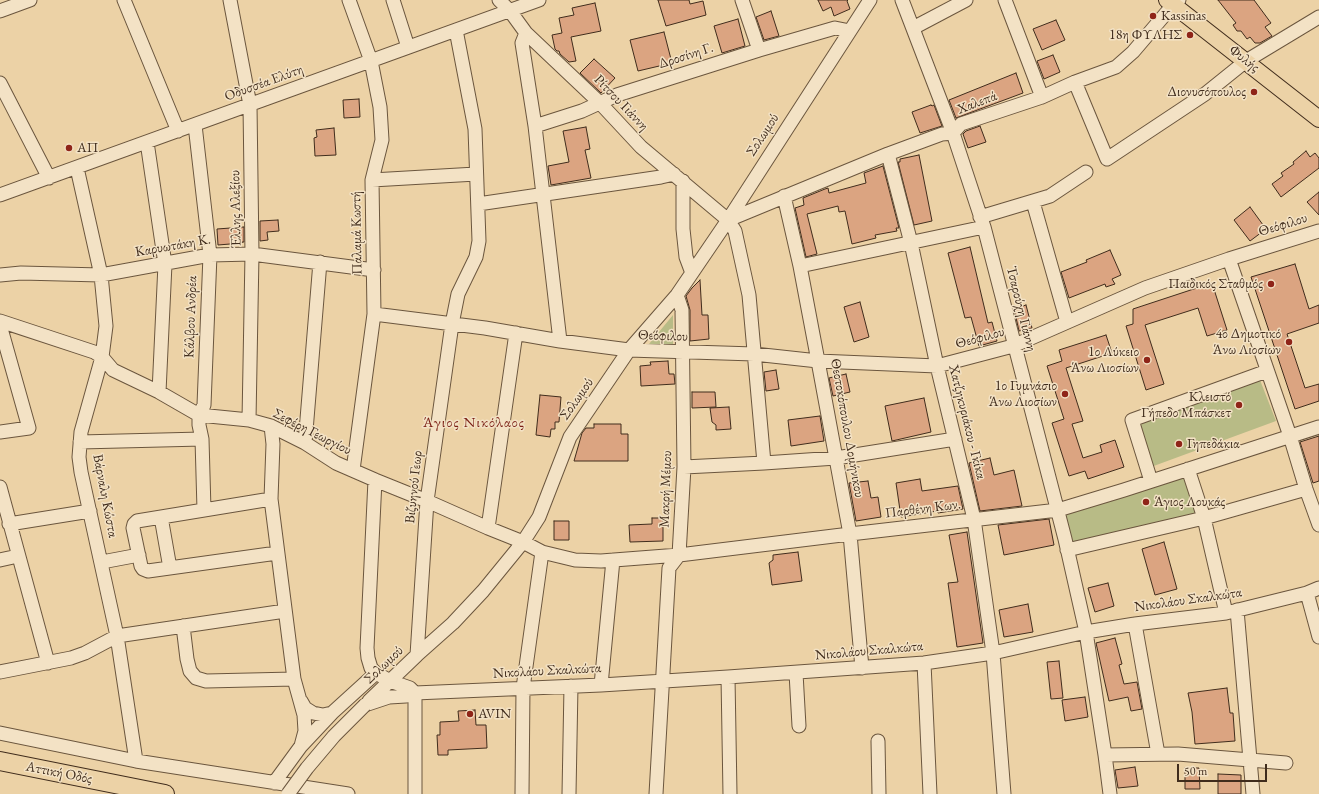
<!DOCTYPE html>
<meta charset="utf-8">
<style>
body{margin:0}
#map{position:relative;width:1319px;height:794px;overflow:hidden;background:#ecd2a6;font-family:"EB Garamond",serif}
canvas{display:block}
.scale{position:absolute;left:1177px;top:764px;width:90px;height:18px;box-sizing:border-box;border:2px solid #402c1c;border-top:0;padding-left:5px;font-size:12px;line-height:14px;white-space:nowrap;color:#402c1c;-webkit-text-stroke:3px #f3e2c5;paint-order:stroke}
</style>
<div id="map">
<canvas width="1319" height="794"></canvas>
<div class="scale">50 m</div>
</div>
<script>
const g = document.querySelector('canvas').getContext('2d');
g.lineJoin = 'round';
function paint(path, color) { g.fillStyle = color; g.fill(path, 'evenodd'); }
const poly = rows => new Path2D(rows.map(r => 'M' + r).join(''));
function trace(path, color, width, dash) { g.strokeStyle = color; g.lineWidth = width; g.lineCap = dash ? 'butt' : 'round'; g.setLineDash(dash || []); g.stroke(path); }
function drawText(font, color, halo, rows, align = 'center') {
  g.font = font + ' "EB Garamond",serif'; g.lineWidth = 3; g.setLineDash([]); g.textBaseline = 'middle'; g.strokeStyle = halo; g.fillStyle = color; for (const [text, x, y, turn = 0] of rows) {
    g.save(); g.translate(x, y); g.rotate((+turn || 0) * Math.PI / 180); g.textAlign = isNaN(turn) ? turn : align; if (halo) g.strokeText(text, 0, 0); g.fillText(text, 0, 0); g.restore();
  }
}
paint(poly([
 [673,315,673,345,649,344],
 [1260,380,1276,421,1151,467,1136,421],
 [1188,469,1204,518,1067,550,1058,510]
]), '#b8bb86');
const building = poly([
 [658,0,689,0,690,4,703,1,706,15,666,26,658,0],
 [818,0,848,0,847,1,850,9,834,16,831,7,823,11,818,0],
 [1218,0,1254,0,1271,23,1265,27,1272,36,1260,43,1255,43,1250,37,1247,39,1241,31,1237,31,1233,25,1236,23,1218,0],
 [595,3,601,31,571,37,576,61,569,62,560,54,559,51,557,51,555,49,552,35,562,33,559,18,574,15,572,8,595,3],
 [771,11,779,36,764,40,756,17,771,11],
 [738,19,745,46,722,53,714,26,738,19],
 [1056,20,1065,40,1042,50,1033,29,1056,20],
 [664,32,672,63,638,71,630,40,664,32],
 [1053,55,1060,72,1044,79,1037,61,1053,55],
 [594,59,615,78,601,93,580,73,594,59],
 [1016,73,1023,93,956,118,949,100,1016,73],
 [359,99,360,117,344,118,343,100,359,99],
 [931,105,932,106,934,105,942,126,920,133,912,112,931,105],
 [980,126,986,142,968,148,963,134,966,131,980,126],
 [586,127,590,149,585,150,591,178,551,185,548,166,569,162,563,131,586,127],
 [334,128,336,155,315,156,314,138,317,137,316,130,334,128],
 [1306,151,1310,157,1315,153,1319,158,1319,168,1281,197,1272,184,1283,176,1281,173,1294,164,1293,162,1306,151],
 [919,155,932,221,914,225,898,162,900,162,900,159,919,155],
 [883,166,899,228,896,228,897,231,875,235,876,238,852,244,845,211,839,212,838,206,807,214,817,254,806,257,795,208,804,205,803,198,825,189,828,188,829,193,866,183,864,173,883,166],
 [1319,192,1319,215,1307,202,1319,192],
 [1250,207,1266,229,1250,241,1234,220,1250,207],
 [278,220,279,231,267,232,268,240,260,241,260,221,278,220],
 [244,227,244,242,242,242,242,243,218,245,217,229,244,227],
 [970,247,988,323,992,322,997,341,979,346,971,317,965,318,948,253,970,247],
 [1110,250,1121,275,1112,279,1115,284,1106,287,1105,284,1069,298,1061,272,1087,262,1086,260,1110,250],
 [1295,264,1309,309,1319,305,1319,323,1287,334,1305,388,1319,384,1319,401,1295,409,1251,277,1295,264],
 [700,280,702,315,708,315,709,339,690,341,690,310,686,296,692,288,700,280],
 [1212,283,1227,330,1207,336,1198,308,1145,325,1164,384,1146,390,1126,326,1133,324,1133,309,1212,283],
 [860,302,869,337,854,342,844,307,860,302],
 [1026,305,1032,328,1019,331,1014,309,1026,305],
 [1106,335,1112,353,1066,368,1083,421,1072,424,1083,458,1102,452,1100,445,1115,440,1124,467,1088,479,1085,471,1069,476,1052,423,1064,419,1047,366,1062,361,1059,350,1106,335],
 [668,361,669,374,674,374,675,384,641,386,640,366,651,365,650,362,668,361],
 [776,370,779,389,766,391,764,372,776,370],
 [846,374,850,392,833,396,829,378,846,374],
 [692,392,715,392,716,407,692,408,692,392],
 [540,395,561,397,559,422,555,422,555,429,551,429,550,437,536,435,540,395],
 [924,398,931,432,892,441,885,406,924,398],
 [729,407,731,429,716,430,716,425,712,422,710,408,729,407],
 [820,416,824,441,791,446,788,420,820,416],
 [594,424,621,424,621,434,628,434,628,461,574,461,582,433,586,428,594,428,594,424],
 [1319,436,1319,481,1313,483,1300,442,1319,436],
 [990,458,994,475,1014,470,1022,506,980,511,969,463,990,458],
 [920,479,922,491,958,486,963,509,938,513,937,511,901,517,896,483,920,479],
 [868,481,871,498,878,497,881,517,856,521,849,483,868,481],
 [652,518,663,518,663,541,630,542,629,525,652,524,652,518],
 [1049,519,1054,545,1004,555,998,525,1049,519],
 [554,521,569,521,569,540,554,540,554,521],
 [967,532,983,643,957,647,948,583,958,582,949,535,967,532],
 [1164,542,1177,589,1155,595,1142,549,1164,542],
 [798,552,802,581,772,585,769,563,773,560,773,555,798,552],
 [1108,583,1114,606,1095,612,1088,588,1108,583],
 [1028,604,1033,632,1004,637,999,610,1028,604],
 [1115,638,1122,664,1119,665,1124,684,1137,682,1142,709,1131,711,1128,697,1109,701,1096,643,1115,638],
 [1059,661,1063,698,1051,699,1047,662,1059,661],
 [1227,688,1230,713,1233,713,1235,741,1195,744,1192,712,1188,693,1227,688],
 [1085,697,1088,717,1065,721,1062,700,1085,697],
 [475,710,476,725,486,725,487,748,448,750,448,755,438,755,437,735,440,735,440,722,459,721,458,711,475,710],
 [1135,767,1138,786,1118,788,1115,770,1135,767],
 [1185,768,1199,768,1200,789,1185,789,1185,768],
 [1218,774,1241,775,1241,794,1218,794,1218,774]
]);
paint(building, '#dba481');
trace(building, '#402c1c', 1);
const minor = poly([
 [124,0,178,131],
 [230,0,250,105,252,254,249,420],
 [349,0,371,61,380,107,382,140,372,180,374,314,353,470],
 [393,0,408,47],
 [499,0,510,11,526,33,600,103,641,147,728,220,735,231,749,295,764,463],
 [742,0,759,50],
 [902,0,953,133,984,227,1065,539,1086,632,1105,755,1110,794],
 [1005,0,1042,97],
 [0,11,30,0],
 [913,28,966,0],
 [526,33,522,43,535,126,560,341],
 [1075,82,1107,159,1205,94,1246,61,1319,17],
 [0,83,49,178],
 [195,125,210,255,204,405,199,415,199,425,202,439,204,510],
 [535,126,582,111,617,95,759,50,835,28,850,31],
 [147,142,165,264,159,392],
 [888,154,911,243,937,366,974,519,993,653,1004,794],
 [77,168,101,275,106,326,102,357,81,432,79,457,81,472,117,636,136,761],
 [372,180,476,174],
 [683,181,683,229,686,257,692,273],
 [0,195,539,0],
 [784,196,800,266,818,361,850,534,862,668],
 [1033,202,1067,322],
 [478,204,661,177,674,174],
 [980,217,1050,196,1086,172],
 [728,220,888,154,942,134,953,133,961,124,1042,97,1075,82,1116,67,1133,52,1173,5,1179,0],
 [1229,259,1290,436,1306,489,1319,525],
 [800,266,984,227],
 [0,275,21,273,101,275,210,255,252,254,374,270],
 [374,314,485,328,560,341,629,350,754,354,818,361,937,366,1013,346,1145,288,1229,259,1319,231],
 [0,321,94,352,102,357,113,370,159,392,199,415,249,420,271,426,305,443,336,463,375,480,427,501,488,528,523,542,542,552,575,560,601,561,679,555,850,534,1058,510,1124,490,1319,427],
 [0,325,29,428,0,432],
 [271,426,273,444,271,499,294,679,304,715,305,731,301,746],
 [80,442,202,439],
 [305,443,320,262],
 [684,467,764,463,836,458,955,439],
 [1188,469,1204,518,1226,613],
 [375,480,367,648,368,658,371,668,376,673],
 [1151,481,1132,420,1267,371],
 [0,487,48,663],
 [271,499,137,521,134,524,133,528,141,566,143,569,148,571,277,553],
 [161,517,170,568],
 [9,524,90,511],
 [488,528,516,333],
 [1067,550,1204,518,1306,489],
 [0,560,18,556],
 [102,562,139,555],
 [1307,593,1319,637],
 [1237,610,1253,794],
 [1135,624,1158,754],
 [183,626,187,659,190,671,196,678,206,681,294,679],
 [417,655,427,501,452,324,458,294,476,257,479,241,475,129,456,30],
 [924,663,930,794],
 [0,672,71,658,85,653,117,636,285,611],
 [796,673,799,726],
 [728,677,730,794],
 [601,685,613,560],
 [301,701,305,708,313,713,323,715,332,713],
 [369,701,417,655,453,623,483,591,523,542,539,517,570,437,629,350,677,295,728,220,870,0],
 [365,705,389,697,406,696,415,693,601,685,728,677,924,663,993,653,1086,632,1135,624,1226,613,1307,593,1319,588],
 [0,733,136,761,348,794],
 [878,741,879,794],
 [1105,755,1178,754,1286,763],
 [274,783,301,746,332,713,376,673,390,681,410,688,415,693],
 [415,794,415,693],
 [522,794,523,688,542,552],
 [569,794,571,686],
 [656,794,669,568,679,555,684,467,682,310,677,295]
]);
const major = poly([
 [1167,0,1319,119]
]);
const highway = poly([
 [0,761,165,794]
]);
trace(minor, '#6b563e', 15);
trace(major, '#402c1c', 18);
trace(highway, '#402c1c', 20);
trace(minor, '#f3e2c5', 13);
trace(major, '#ecd2a6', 16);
trace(highway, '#ecd2a6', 18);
const minorBridge = poly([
 [288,794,307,768,334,736,365,705]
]);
trace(minorBridge, '#6b563e', 15, []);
trace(minorBridge, '#f3e2c5', 13);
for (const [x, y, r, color] of [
 [1153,16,4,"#8f2418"],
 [1190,35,4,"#8f2418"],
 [1254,92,4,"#8f2418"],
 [69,148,4,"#8f2418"],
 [1271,284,4,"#8f2418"],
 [1289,342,4,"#8f2418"],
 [1147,360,4,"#8f2418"],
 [1065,394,4,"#8f2418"],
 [1239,405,4,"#8f2418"],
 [1179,444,4,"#8f2418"],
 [1146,502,4,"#8f2418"],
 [470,714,4,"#8f2418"]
]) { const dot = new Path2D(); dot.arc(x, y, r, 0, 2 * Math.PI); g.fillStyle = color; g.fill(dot); trace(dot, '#f3e2c5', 1.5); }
drawText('14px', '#402c1c', '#f3e2c5', [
 ["Kassinas",1161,16,"left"],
 ["18η ΦΥΛΗΣ",1182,35],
 ["Διονυσόπουλος",1246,92],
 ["ΑΠ",77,148,"left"],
 ["Παιδικός Σταθμός",1263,284],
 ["4ο Δημοτικό",1281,334],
 ["Άνω Λιοσίων",1281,350],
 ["1ο Λύκειο",1139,352],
 ["Άνω Λιοσίων",1139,368],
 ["1ο Γυμνάσιο",1057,386],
 ["Άνω Λιοσίων",1057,402],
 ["Κλειστό",1231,397],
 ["Γήπεδο Μπάσκετ",1231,413],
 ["Γηπεδάκια",1187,444,"left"],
 ["Άγιος Λουκάς",1154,502,"left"],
 ["AVIN",478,714,"left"]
], 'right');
drawText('14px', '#402c1c', '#f3e2c5', [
 ["Δροσίνη Γ.",686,56,-18],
 ["Φυλής",1244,59,38],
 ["Οδυσσέα Ελύτη",264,83,-20],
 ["Ρίτσου Γιάννη",621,103,46],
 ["Χαλεπά",977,103,-21],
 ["Σολωμού",763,135,-57],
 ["Έλλης Αλεξίου",236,209,-91],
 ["Θεόφιλου",1283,225,-17],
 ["Παλαμά Κωστή",357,233,-91],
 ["Καρυωτάκη Κ.",173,246,-10],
 ["Τσαρούχη Γιάννη",1021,309,76],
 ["Κάλβου Ανδρέα",191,317,-88],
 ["Θεόφιλου",663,336,2],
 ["Θεόφιλου",980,338,-15],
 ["Σολωμού",577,399,-55],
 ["Χατζηκυριάκου - Γκίκα",967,422,76],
 ["Θεοτοκόπουλου Δομήνικου",847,428,80],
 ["Σεφέρη Γεωργίου",312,432,27],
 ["Βιζυηνού Γεωρ",414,487,-84],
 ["Μακρή Μέμου",666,489,-88],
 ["Βάρναλη Κώστα",105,496,79],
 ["Παρθένη Κων.",923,509,-7],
 ["Νικολάου Σκαλκώτα",1188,600,-8],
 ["Νικολάου Σκαλκώτα",869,651,-5],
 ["Σολωμού",384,665,-44],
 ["Νικολάου Σκαλκώτα",547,671,-3],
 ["Αττική Οδός",59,773,11]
]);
g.letterSpacing = '1px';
drawText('15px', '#7a1f14', '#f3e2c5', [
 ["Άγιος Νικόλαος",474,423]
]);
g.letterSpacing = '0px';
</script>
